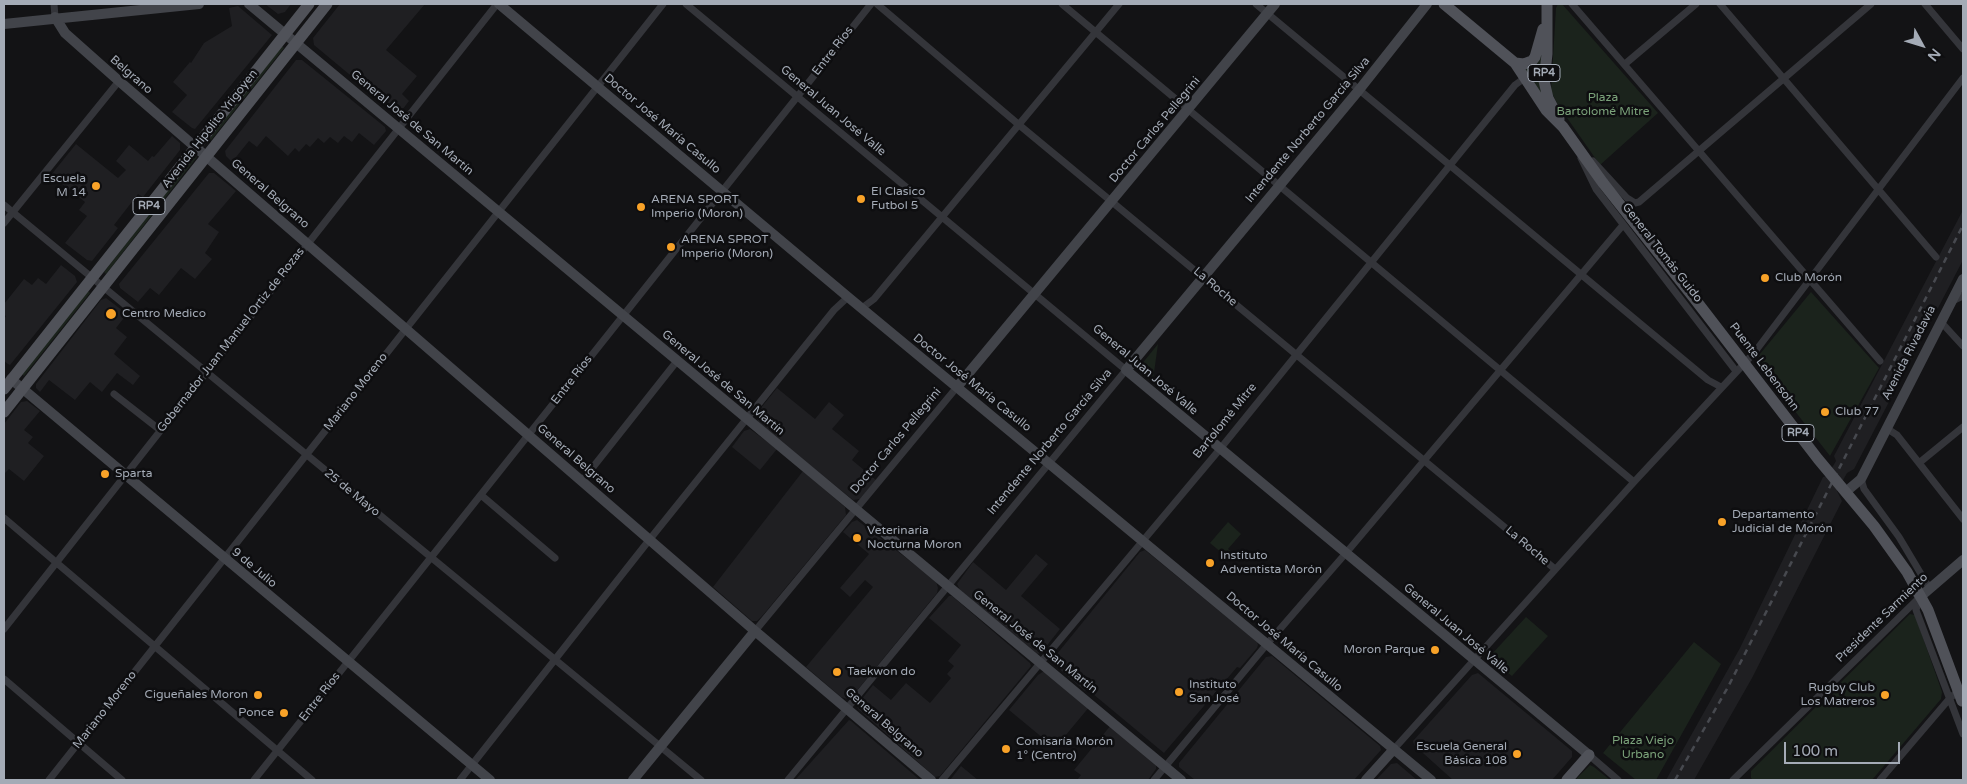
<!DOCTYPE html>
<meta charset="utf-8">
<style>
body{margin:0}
#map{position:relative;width:1967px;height:784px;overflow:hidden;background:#131315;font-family:"Varela Round",sans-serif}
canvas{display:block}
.frame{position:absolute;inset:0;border:5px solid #a4abb6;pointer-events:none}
.north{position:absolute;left:1897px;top:20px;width:50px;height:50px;-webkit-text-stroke:4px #0e0e10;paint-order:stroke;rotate:129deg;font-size:14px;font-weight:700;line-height:20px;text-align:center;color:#a4abb6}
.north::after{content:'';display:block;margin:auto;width:18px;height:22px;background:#a4abb6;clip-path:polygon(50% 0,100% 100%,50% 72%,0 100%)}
.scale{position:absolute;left:1784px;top:742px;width:116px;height:22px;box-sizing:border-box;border:2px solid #a4abb6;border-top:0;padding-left:6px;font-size:15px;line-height:18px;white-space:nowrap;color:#a4abb6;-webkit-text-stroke:4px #0e0e10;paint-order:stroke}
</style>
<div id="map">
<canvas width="1967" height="784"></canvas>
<div class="frame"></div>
<div class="north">N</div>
<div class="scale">100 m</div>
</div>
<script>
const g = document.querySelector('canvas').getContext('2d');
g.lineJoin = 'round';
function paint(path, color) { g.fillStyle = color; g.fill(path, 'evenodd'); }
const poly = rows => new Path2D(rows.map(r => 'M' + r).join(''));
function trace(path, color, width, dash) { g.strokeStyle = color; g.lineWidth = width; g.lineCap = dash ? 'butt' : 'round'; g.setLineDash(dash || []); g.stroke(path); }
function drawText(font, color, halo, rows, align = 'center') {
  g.font = font + ' "Varela Round",sans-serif'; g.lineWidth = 5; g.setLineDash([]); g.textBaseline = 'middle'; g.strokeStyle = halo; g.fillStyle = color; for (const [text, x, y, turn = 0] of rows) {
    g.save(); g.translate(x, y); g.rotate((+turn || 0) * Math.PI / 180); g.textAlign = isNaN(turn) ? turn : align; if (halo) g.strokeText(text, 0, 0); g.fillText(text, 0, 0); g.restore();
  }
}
paint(poly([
 [265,4,291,4,285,12,278,14],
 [340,4,425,4,386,50,417,76,402,94,409,101,399,114,397,114,314,45,313,38],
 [238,6,272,35,195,129,192,128,172,112,187,95,173,82,190,62,191,63,204,43,232,26,229,8],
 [296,60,302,60,385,127,386,131,374,145,359,133,352,142,344,136,338,143,330,137,324,143,318,138,310,147,306,144,299,152,295,148,288,156,266,136,257,147,249,141,232,162,226,156,225,151],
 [172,136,180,143,180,150,143,197,138,194,114,225,118,228,92,261,87,260,65,243,87,216,79,210,85,202,51,175,76,144,118,178,126,170,116,161,129,145,148,161,152,156,154,157],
 [209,173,214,173,236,191,208,224,219,232,205,253,212,259,195,279,181,268,159,295,150,288,138,302,120,288,119,284],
 [1963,210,1963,260,1854,469,1847,473,1837,491,1842,501,1752,678,1694,780,1666,780,1740,648,1823,477,1827,476,1836,461,1834,456],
 [61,265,75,276,77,282,10,365,8,364,4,361,4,319,6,316,4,315,4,304,24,279,32,285,38,278,46,284],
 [106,298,127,314,116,328,127,337,114,354,140,376,133,385,117,373,102,392,90,382,75,400,49,380,40,392,36,388,36,384,101,300],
 [777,388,815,419,829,402,844,415,832,429,859,451,852,460,876,480,860,499,853,500,758,423,756,414],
 [27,401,40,411,24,430,33,437,28,443,44,456,24,481,9,469,4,474,4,424,21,402],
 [750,429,777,449,760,470,732,447,744,431],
 [803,471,845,507,846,515,763,615,757,621,752,621,713,587],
 [857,520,936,581,938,588,937,593,850,699,847,699,841,697,806,667,873,587,865,580,850,597,840,588,869,554,843,532,852,522],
 [1145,550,1257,642,1258,645,1257,648,1240,668,1237,667,1164,753,1087,689,1085,691,1055,665,1052,660,1140,552],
 [1036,554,1048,564,1021,596,1060,629,1041,653,1037,654,960,590,957,584,973,562,1006,590],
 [949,596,952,596,1030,663,1031,666,940,776,935,777,858,709,857,705,873,685,891,700,906,683,930,703,951,678,947,674,954,666,948,661,961,645,929,618],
 [1272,656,1380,746,1381,750,1354,780,1195,780,1179,767,1179,763,1266,657],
 [1044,671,1090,706,1055,748,1009,710,1038,675],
 [1478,673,1572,751,1572,757,1552,780,1453,780,1414,745,1413,741,1472,675],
 [849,720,851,721,920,780,795,780],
 [1111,725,1156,765,1156,769,1148,780,1077,780,1081,775,1074,770],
 [1397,763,1417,780,1376,780,1391,764],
 [961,766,978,780,950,780]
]), '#1f1f22');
paint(poly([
 [1558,4,1562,4,1658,113,1600,165,1558,105,1551,91,1556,8],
 [1543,40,1546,101,1522,67],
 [282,46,284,48,208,144,206,142],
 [195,155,197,157,106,274,104,272],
 [88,291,90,293,24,376,22,374],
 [1811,292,1879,368,1830,456,1755,360],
 [1158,344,1153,380,1142,371,1141,365],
 [1228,522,1241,534,1228,549,1234,554,1229,559,1210,543],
 [1910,614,1915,615,1942,692,1941,699,1872,780,1753,780,1751,778,1751,771],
 [1526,617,1548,636,1512,676,1490,660,1491,655],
 [1694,642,1721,664,1656,780,1636,780,1603,753],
 [1590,765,1594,767,1610,780,1575,780]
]), '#1b231c');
trace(poly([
 [54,4,55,17],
 [686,4,1126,370,788,780],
 [877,4,1018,124,1555,569],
 [1062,4,1634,482],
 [1256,4,1708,380,1721,387],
 [1572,4,1880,361],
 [1720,4,1936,257],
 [1925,4,1963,49],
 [1625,64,1696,4],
 [1581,158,1596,189,1736,371],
 [1593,161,1627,198,1635,203,1639,202,1871,4],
 [4,205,701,780],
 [4,223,119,81],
 [1952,301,1963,296],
 [862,308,874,299,1119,4],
 [1941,322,1963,346],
 [114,394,160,430],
 [1886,428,1897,435,1963,519],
 [1919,463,1963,427],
 [1861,479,1864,489,1899,537,1930,589],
 [582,481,677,361],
 [481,495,555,558],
 [4,518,312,780],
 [1919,600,1916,610,1963,734],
 [4,629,497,4],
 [755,631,957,387],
 [4,679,122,780],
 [1394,749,1634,482,1754,353,1963,78],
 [1589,755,1618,780],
 [49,780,663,4],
 [254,780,871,4],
 [460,780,650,539,834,310,848,297],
 [942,780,1220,449,1515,85,1526,77],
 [1154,780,1267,644,1346,553,1623,225],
 [1733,780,1920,597],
 [1880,780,1950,698,1961,689]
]), '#34353a', 7);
trace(poly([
 [249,4,1181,780],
 [499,4,848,297,1431,780],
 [1427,4,1359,90,1126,370,1589,755],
 [55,17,65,33,119,81,755,631,931,780],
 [4,24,199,4],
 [11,379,490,780],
 [957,387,1275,4],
 [1848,490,1861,479,1963,279],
 [1916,591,1920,597,1963,560],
 [633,780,755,631],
 [1366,780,1394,749]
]), '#42444a', 10);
trace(poly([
 [1444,4,1515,63,1546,110,1563,127,1603,183],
 [1547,4,1547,54,1544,81,1548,98,1559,119],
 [1515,63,1524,64,1532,61,1535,57,1543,29],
 [4,389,309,4],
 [4,412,327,4],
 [1567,780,1589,755]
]), '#505259', 11);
trace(poly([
 [1675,780,1728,687,1963,225]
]), '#47494f', 2.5, [6, 5]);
trace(poly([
 [1603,183,1694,298,1818,459,1874,526,1907,572,1928,610,1962,701]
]), '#505259', 11);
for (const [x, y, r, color] of [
 [96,186,5,"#f8a228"],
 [861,199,5,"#f8a228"],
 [641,207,5,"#f8a228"],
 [671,247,5,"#f8a228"],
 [1765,278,5,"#f8a228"],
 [111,314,6,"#f8a228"],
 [1825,412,5,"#f8a228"],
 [105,474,5,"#f8a228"],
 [1722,522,5,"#f8a228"],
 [857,538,5,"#f8a228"],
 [1210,563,5,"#f8a228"],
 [1435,650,5,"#f8a228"],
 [837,672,5,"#f8a228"],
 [1179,692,5,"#f8a228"],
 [258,695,5,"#f8a228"],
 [1885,695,5,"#f8a228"],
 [284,713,5,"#f8a228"],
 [1006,749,5,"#f8a228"],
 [1517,754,5,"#f8a228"]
]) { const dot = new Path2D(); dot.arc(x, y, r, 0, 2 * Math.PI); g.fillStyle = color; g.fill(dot); trace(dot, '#0e0e10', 2); }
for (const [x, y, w] of [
 [1544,73,32],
 [149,206,32],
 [1798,433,32]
]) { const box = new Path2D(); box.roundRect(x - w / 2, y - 8.5, w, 17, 4); g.fillStyle = '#0e0e10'; g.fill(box); trace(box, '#a4abb6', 1); }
drawText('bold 11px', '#a4abb6', null, [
 ["RP4",1544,73],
 ["RP4",149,206],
 ["RP4",1798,433]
]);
drawText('12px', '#a4abb6', '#0e0e10', [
 ["Entre Ríos",833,51,-52],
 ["Belgrano",131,75,41],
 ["General Juan José Valle",833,111,40],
 ["General José de San Martín",412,123,40],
 ["Doctor José María Casullo",662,124,40],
 ["Avenida Hipólito Yrigoyen",210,129,-52],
 ["Doctor Carlos Pellegrini",1155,130,-50],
 ["Intendente Norberto García Silva",1308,130,-50],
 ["General Belgrano",270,194,41],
 ["General Tomás Guido",1662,253,52],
 ["La Roche",1215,287,40],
 ["Gobernador Juan Manuel Ortiz de Rozas",231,340,-52],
 ["Avenida Rivadavia",1909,353,-63],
 ["Puente Lebensohn",1764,367,53],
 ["General Juan José Valle",1145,370,40],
 ["Entre Ríos",572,380,-52],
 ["General José de San Martín",723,383,40],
 ["Doctor José María Casullo",972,383,39],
 ["Mariano Moreno",356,392,-52],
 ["Bartolomé Mitre",1225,421,-51],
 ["Doctor Carlos Pellegrini",896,441,-50],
 ["Intendente Norberto García Silva",1050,442,-50],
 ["General Belgrano",576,459,41],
 ["25 de Mayo",352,493,39],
 ["La Roche",1527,546,40],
 ["9 de Julio",254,568,40],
 ["Presidente Sarmiento",1882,618,-44],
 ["General Juan José Valle",1456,629,40],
 ["General José de San Martín",1035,642,39],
 ["Doctor José María Casullo",1284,642,40],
 ["Entre Ríos",320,697,-52],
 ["Mariano Moreno",105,710,-52],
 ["General Belgrano",884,723,41]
]);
drawText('12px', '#7ba27a', '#0e0e10', [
 ["Plaza",1603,98],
 ["Bartolomé Mitre",1603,112],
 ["Plaza Viejo",1643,741],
 ["Urbano",1643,755]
]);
drawText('12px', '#a4abb6', '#0e0e10', [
 ["Escuela",86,179,"right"],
 ["M 14",86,193,"right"],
 ["El Clasico",871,192],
 ["Futbol 5",871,206],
 ["ARENA SPORT",651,200],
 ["Imperio (Moron)",651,214],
 ["ARENA SPROT",681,240],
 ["Imperio (Moron)",681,254],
 ["Club Morón",1775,278],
 ["Centro Medico",122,314],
 ["Club 77",1835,412],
 ["Sparta",115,474],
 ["Departamento",1732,515],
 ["Judicial de Morón",1732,529],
 ["Veterinaria",867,531],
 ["Nocturna Moron",867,545],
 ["Instituto",1220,556],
 ["Adventista Morón",1220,570],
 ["Moron Parque",1425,650,"right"],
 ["Taekwon do",847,672],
 ["Instituto",1189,685],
 ["San José",1189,699],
 ["Rugby Club",1875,688,"right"],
 ["Los Matreros",1875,702,"right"],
 ["Cigueñales Moron",248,695,"right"],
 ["Ponce",274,713,"right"],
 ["Comisaría Morón",1016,742],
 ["1° (Centro)",1016,756],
 ["Escuela General",1507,747,"right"],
 ["Básica 108",1507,761,"right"]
], 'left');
</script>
